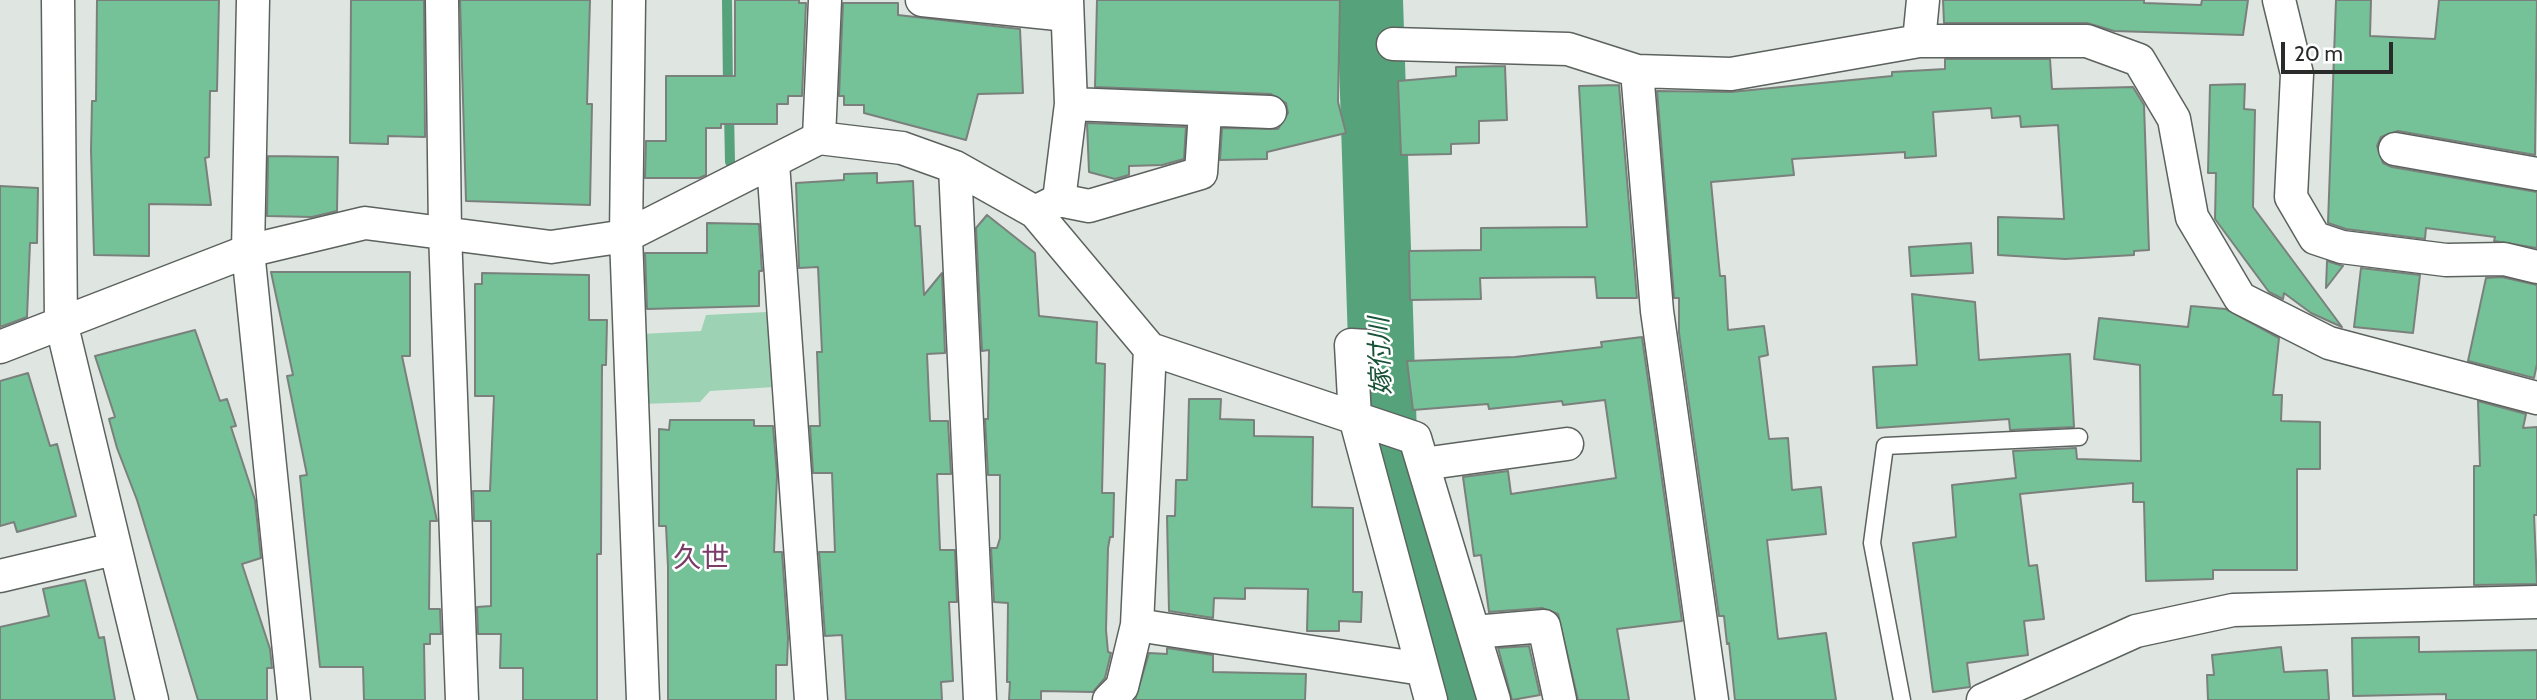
<!DOCTYPE html>
<meta charset="utf-8">
<style>
body{margin:0}
#map{position:relative;width:2537px;height:700px;overflow:hidden;background:#dfe6e2;font-family:Cabin,sans-serif}
canvas{display:block}
.scale{position:absolute;left:2281px;top:42px;width:112px;height:32px;box-sizing:border-box;border:4px solid #282b29;border-top:0;padding-left:9px;font-size:21px;line-height:24px;white-space:nowrap;color:#282b29;-webkit-text-stroke:5px #fff;paint-order:stroke}
</style>
<div id="map">
<canvas width="2537" height="700"></canvas>
<div class="scale">20 m</div>
</div>
<script>
const g = document.querySelector('canvas').getContext('2d');
g.lineJoin = 'round';
function paint(path, color) { g.fillStyle = color; g.fill(path, 'evenodd'); }
const poly = rows => new Path2D(rows.map(r => 'M' + r).join(''));
function trace(path, color, width, dash) { g.strokeStyle = color; g.lineWidth = width; g.lineCap = dash ? 'butt' : 'round'; g.setLineDash(dash || []); g.stroke(path); }
function drawText(font, color, halo, rows, align = 'center') {
  g.font = font + ' Cabin,"Noto Sans JP",sans-serif'; g.lineWidth = 5; g.setLineDash([]); g.textBaseline = 'middle'; g.strokeStyle = halo; g.fillStyle = color; for (const [text, x, y, turn = 0] of rows) {
    g.save(); g.translate(x, y); g.rotate((+turn || 0) * Math.PI / 180); g.textAlign = isNaN(turn) ? turn : align; if (halo) g.strokeText(text, 0, 0); g.fillText(text, 0, 0); g.restore();
  }
}
paint(poly([
 [767,312,775,387,710,391,700,402,642,404,640,334,701,331,706,315]
]), '#9dd2b4');
trace(poly([
 [727,0,728,89],
 [729,112,730,162]
]), '#56a27b', 10);
trace(poly([
 [1370,0,1384,436,1464,700]
]), '#56a27b', 66);
const building = poly([
 [97,0,219,0,217,91,210,91,209,157,205,158,211,205,149,204,149,256,94,255,91,151,92,101,96,101,97,0],
 [351,0,424,0,425,137,388,136,388,144,350,143,351,0],
 [460,0,590,0,587,104,592,104,590,205,466,201,460,0],
 [735,0,799,0,799,3,806,3,802,96,788,96,788,104,777,104,777,124,721,124,721,128,706,128,706,175,699,178,645,178,646,141,666,141,666,76,735,76,735,0],
 [1097,0,1340,0,1338,102,1346,133,1267,152,1267,159,1220,160,1222,128,1278,129,1288,113,1286,103,1271,94,1095,87,1097,0],
 [1943,0,2144,0,2144,3,2201,5,2202,0,2248,0,2243,35,2114,31,2087,23,1944,23,1943,0],
 [2336,0,2371,0,2370,36,2435,39,2439,0,2537,0,2535,155,2398,131,2381,137,2377,146,2383,163,2392,167,2537,192,2537,248,2494,241,2495,237,2426,228,2425,239,2346,229,2328,223,2336,0],
 [843,3,898,3,898,15,1020,29,1023,93,978,94,966,140,864,113,864,105,844,105,844,96,839,96,843,3],
 [1945,59,2050,59,2052,89,2133,87,2144,105,2149,250,2134,251,2134,255,2065,259,1998,255,1998,217,2064,219,2058,125,2021,127,2020,116,1992,118,1991,108,1933,112,1936,156,1905,158,1905,152,1792,159,1794,175,1711,182,1720,276,1725,276,1728,330,1764,326,1768,355,1759,357,1769,439,1788,438,1792,490,1821,487,1826,534,1767,540,1778,639,1826,633,1836,700,1735,700,1729,643,1727,644,1724,616,1719,616,1679,333,1679,298,1674,298,1657,91,1731,92,1892,76,1892,72,1945,69,1945,59],
 [1505,66,1507,120,1479,121,1479,143,1451,144,1451,154,1401,155,1398,81,1456,76,1456,67,1505,66],
 [2245,84,2244,109,2255,110,2253,207,2342,327,2311,313,2284,293,2283,299,2269,292,2215,219,2216,173,2208,173,2210,85,2245,84],
 [1619,85,1637,298,1597,298,1595,277,1480,278,1481,299,1410,300,1409,251,1481,250,1481,228,1587,227,1579,86,1619,85],
 [1087,123,1186,127,1184,159,1162,165,1129,166,1129,175,1115,179,1089,172,1087,123],
 [268,156,338,157,337,211,312,217,267,216,268,156],
 [877,173,877,183,913,181,915,226,920,226,924,295,942,273,945,353,927,354,930,421,948,421,951,474,937,474,940,550,955,550,957,602,949,602,953,681,941,682,942,700,846,700,842,635,825,636,819,552,835,552,832,473,813,473,810,426,820,426,817,352,822,352,818,267,799,268,796,183,844,180,844,174,877,173],
 [0,186,38,188,37,243,30,243,27,317,0,327,0,186],
 [987,215,1035,253,1039,316,1097,322,1096,363,1105,364,1102,493,1114,493,1113,537,1110,537,1108,548,1106,630,1108,652,1111,653,1105,678,1093,692,1041,691,1041,700,1009,700,1010,682,1007,682,1008,603,994,602,991,548,997,548,1000,538,1000,475,988,475,985,419,988,419,989,350,982,351,976,228,987,215],
 [707,223,759,224,762,271,759,271,759,306,647,309,645,253,707,253,707,223],
 [1971,243,1973,273,1911,276,1909,247,1971,243],
 [2327,261,2343,266,2326,288,2327,261],
 [2361,268,2420,275,2413,333,2354,327,2361,268],
 [271,272,410,272,410,356,402,356,437,521,430,521,429,609,440,609,441,634,430,634,430,644,424,644,425,700,364,700,363,667,320,667,300,476,307,475,287,376,293,375,271,272],
 [482,273,589,275,589,320,607,320,606,365,602,365,601,554,597,554,597,700,523,700,523,668,500,668,501,634,478,634,477,607,491,606,491,521,474,521,473,491,490,491,494,396,475,396,475,284,482,284,482,273],
 [2502,277,2537,285,2537,364,2534,378,2468,361,2486,278,2502,277],
 [1912,294,1975,302,1979,360,2070,354,2074,427,2010,430,2009,419,1877,428,1873,367,1917,365,1912,294],
 [2191,306,2226,309,2279,338,2273,395,2282,395,2281,421,2320,422,2320,469,2297,469,2297,570,2213,570,2213,579,2146,581,2144,502,2133,502,2133,483,2020,494,2029,566,2037,565,2044,619,2024,621,2028,655,1967,663,1970,687,1933,692,1913,543,1956,537,1952,485,2016,478,2013,451,2076,448,2077,459,2141,461,2140,365,2094,359,2099,318,2188,327,2191,306],
 [195,330,220,401,227,399,236,426,231,427,255,500,261,558,242,564,270,649,272,668,267,668,267,700,198,700,137,500,117,448,109,419,115,417,95,356,195,330],
 [1642,337,1682,621,1617,629,1629,700,1578,700,1558,614,1542,608,1489,612,1481,555,1474,556,1463,477,1508,471,1511,494,1616,478,1605,400,1563,405,1562,401,1489,409,1488,404,1413,410,1407,361,1515,357,1602,347,1601,342,1642,337],
 [28,373,50,446,57,444,76,516,17,532,14,522,0,526,0,381,28,373],
 [1189,399,1221,399,1220,419,1254,420,1254,436,1313,437,1312,507,1353,508,1353,592,1362,592,1361,622,1339,621,1339,631,1307,631,1308,589,1245,588,1245,599,1214,598,1213,618,1169,611,1167,516,1175,516,1176,480,1187,480,1189,399],
 [2478,401,2526,414,2523,428,2537,427,2537,515,2534,515,2537,584,2474,585,2474,466,2480,466,2478,401],
 [670,420,754,420,754,426,773,426,777,475,774,552,782,552,788,638,787,665,776,665,776,700,668,700,668,567,666,526,659,526,659,429,669,430,670,420],
 [85,580,99,638,104,637,115,700,0,700,0,627,49,616,43,589,85,580],
 [2419,637,2419,652,2537,650,2537,700,2446,700,2446,694,2353,696,2352,638,2419,637],
 [1529,646,1540,695,1512,700,1498,648,1529,646],
 [2281,647,2284,672,2327,670,2329,700,2208,700,2207,675,2214,675,2212,655,2281,647],
 [1167,648,1213,655,1213,672,1306,674,1305,700,1135,700,1149,653,1167,654,1167,648]
]);
paint(building, '#75c198');
trace(building, '#7a807c', 2);
const service = poly([
 [1902,700,1872,543,1885,446,2079,437]
]);
const minor = poly([
 [58,0,61,322,152,700],
 [253,0,248,251,294,700],
 [442,0,445,232,462,700],
 [629,0,626,236,643,700],
 [922,0,1067,15],
 [2279,0,2297,74,2291,197,2315,238,2342,247,2446,260,2504,259,2537,267],
 [1919,41,1923,0],
 [1393,44,1568,49,1637,71,1731,74,1919,41,2087,41,2139,60,2174,119,2192,217,2240,298,2329,343,2537,398],
 [1637,71,1657,311,1712,700],
 [1071,104,1270,112],
 [819,138,825,0],
 [2395,149,2537,174],
 [773,163,811,700],
 [955,167,980,700],
 [1059,200,1089,206,1201,173,1205,112],
 [1035,212,1059,200,1071,104,1067,0],
 [1368,346,1351,345,1355,417,1431,700],
 [0,347,248,251,365,223,551,247,626,236,819,138,902,148,955,167,1035,212,1150,349,1415,438,1494,700],
 [1423,464,1567,444],
 [0,576,114,549],
 [1137,625,1422,669],
 [1474,632,1544,626,1560,700],
 [1109,700,1122,687,1137,625,1150,349],
 [1983,700,2136,631,2233,610,2537,602]
]);
trace(service, '#5c625e', 19);
trace(minor, '#5c625e', 35);
trace(service, '#fff', 16);
trace(minor, '#fff', 32);
drawText('italic 26px', '#185237', '#fff', [
 ["嫁付川",1381,356,-92]
]);
drawText('28px', '#793d68', '#fff', [
 ["久世",701,559]
]);
</script>
